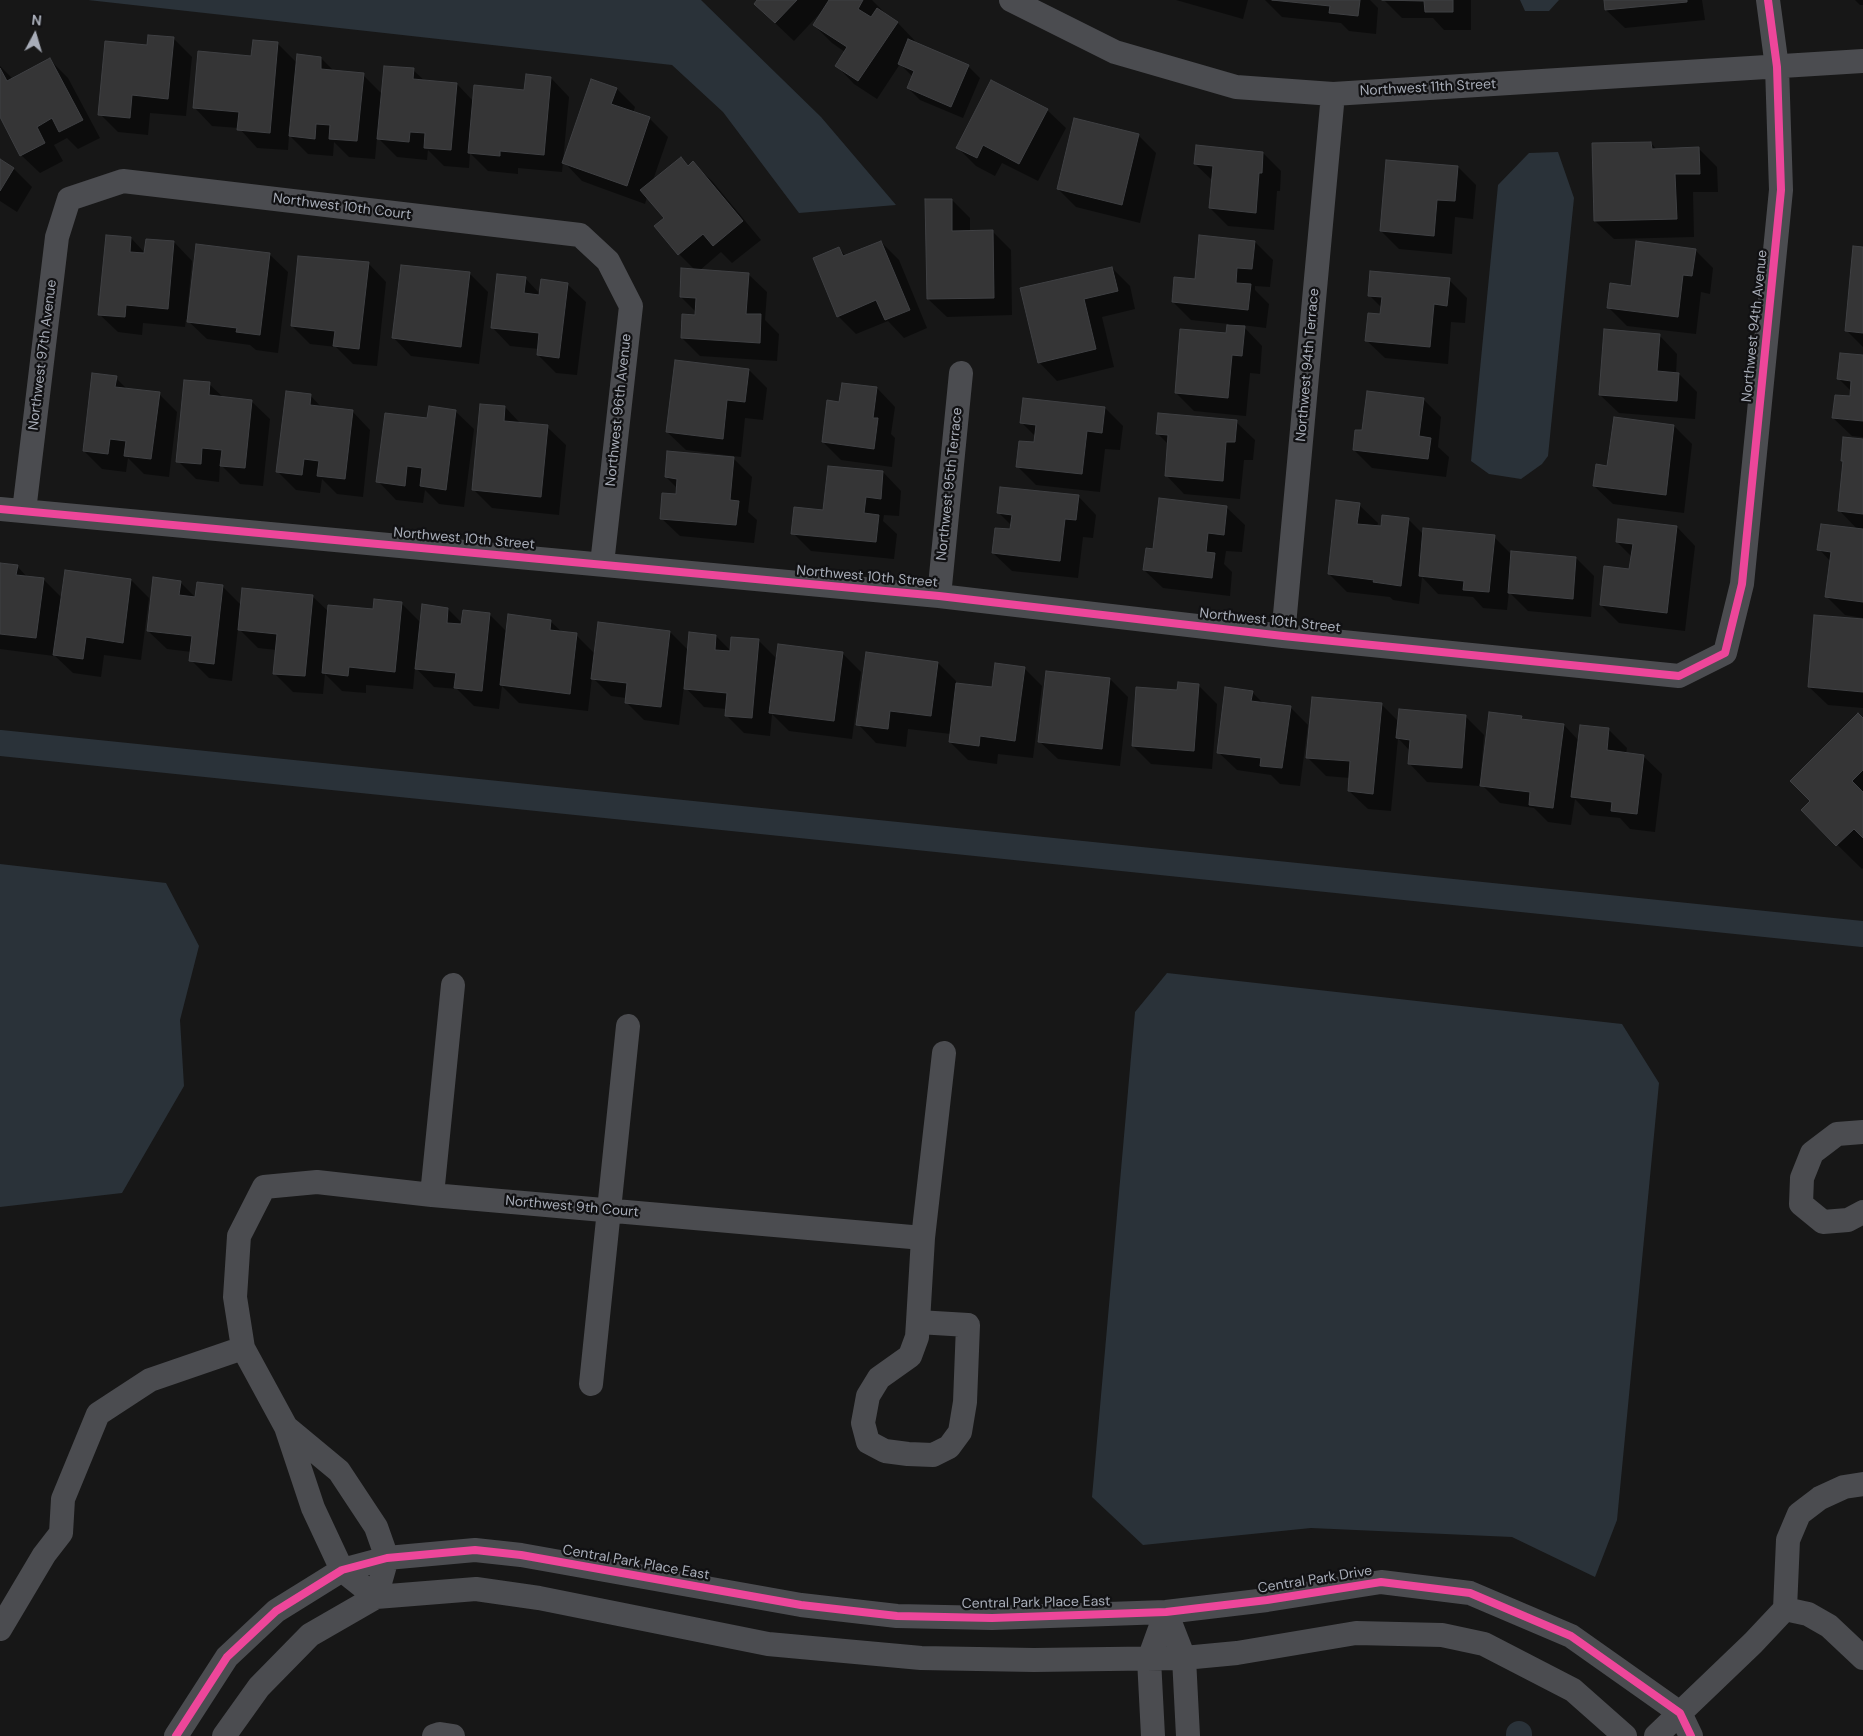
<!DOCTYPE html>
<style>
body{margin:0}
#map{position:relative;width:1863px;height:1736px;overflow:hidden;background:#171717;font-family:"DM Sans",sans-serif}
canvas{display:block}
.north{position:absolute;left:10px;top:10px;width:50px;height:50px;-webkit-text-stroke:4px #111113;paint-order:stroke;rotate:6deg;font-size:14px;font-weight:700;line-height:20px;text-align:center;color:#a8adb8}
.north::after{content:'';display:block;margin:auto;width:18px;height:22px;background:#a8adb8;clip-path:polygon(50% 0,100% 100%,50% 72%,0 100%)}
</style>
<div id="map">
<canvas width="1863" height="1736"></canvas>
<div class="north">N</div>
</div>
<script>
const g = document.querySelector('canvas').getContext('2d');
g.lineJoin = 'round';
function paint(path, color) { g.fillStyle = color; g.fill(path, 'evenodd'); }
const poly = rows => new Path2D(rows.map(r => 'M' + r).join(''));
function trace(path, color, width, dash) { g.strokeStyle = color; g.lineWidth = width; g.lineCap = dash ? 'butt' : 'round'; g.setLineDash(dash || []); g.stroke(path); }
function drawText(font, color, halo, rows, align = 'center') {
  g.font = font + ' "DM Sans",sans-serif'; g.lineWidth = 4.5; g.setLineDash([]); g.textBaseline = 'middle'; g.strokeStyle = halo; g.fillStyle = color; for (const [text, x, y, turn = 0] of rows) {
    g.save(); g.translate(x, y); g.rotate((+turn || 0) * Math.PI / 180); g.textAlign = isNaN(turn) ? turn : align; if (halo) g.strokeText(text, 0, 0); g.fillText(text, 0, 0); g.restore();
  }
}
paint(poly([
 [88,0,701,0,821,117,896,205,799,213,723,112,672,65],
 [1520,0,1559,0,1549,11,1525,11],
 [1558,152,1574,198,1548,456,1542,464,1521,479,1489,474,1471,461,1498,185,1529,153],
 [0,864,166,883,199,946,180,1020,184,1086,122,1193,0,1207],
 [1167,973,1622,1024,1659,1083,1617,1520,1595,1577,1512,1537,1311,1528,1143,1545,1092,1497,1135,1012]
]), '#2a3239');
paint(poly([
 [759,0,872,0,885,13,884,14,897,22,915,41,914,43,968,66,980,78,963,118,920,100,908,88,913,77,900,64,877,99,854,84,836,65,845,52,832,43,814,25,823,12,822,11,794,41,774,22],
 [1176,0,1248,0,1243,19],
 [1265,0,1370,0,1378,8,1376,34,1349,31,1341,23,1282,17],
 [1384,0,1471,0,1471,30,1444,30,1433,18,1402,18],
 [1605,0,1702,0,1705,20,1625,28,1606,10],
 [1855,0,1863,0,1863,5,1860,5],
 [173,38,192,57,186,116,150,113,148,135,118,132,100,114,148,47],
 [277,43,297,63,321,58,335,72,363,75,382,94,413,70,426,82,457,84,474,102,525,92,551,78,569,97,562,172,518,168,518,174,488,171,470,153,469,168,444,166,428,150,427,160,397,157,377,137,375,159,349,157,334,142,333,156,308,154,289,135,288,150,257,148,239,128,212,126,194,107,252,58],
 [50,60,68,78,100,138,78,149,67,138,54,145,63,161,40,173,21,155,0,115,0,66,13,79],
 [617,89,635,107,633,113,649,118,668,137,652,183,681,159,689,167,693,163,712,181,761,240,732,263,721,252,699,271,748,274,767,292,765,320,779,334,777,361,700,356,682,338,696,316,696,312,681,297,695,270,679,254,666,218,647,197,645,204,582,181,564,162],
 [1047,110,1066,128,1038,181,1002,163,995,176,976,166,957,147],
 [1138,135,1156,153,1140,223,1076,207,1058,189],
 [1651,143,1657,150,1699,149,1717,167,1718,192,1693,192,1694,237,1614,239,1595,221],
 [1263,153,1281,171,1280,191,1277,191,1274,230,1228,226,1210,208,1213,181,1195,164],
 [0,161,14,169,32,187,17,212,0,201],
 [1458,167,1476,185,1473,219,1455,217,1452,254,1399,249,1381,231],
 [952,200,970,218,970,232,993,232,1011,250,1012,315,947,317,928,299],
 [131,238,145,253,174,242,192,261,187,314,189,314,269,254,288,272,278,353,256,350,250,345,207,339,186,319,185,327,143,323,142,335,118,332,99,314],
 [881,242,899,260,927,328,904,338,888,321,856,334,838,316,839,249,846,256],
 [1255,242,1273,260,1270,287,1255,286,1255,290,1269,304,1266,328,1242,325,1262,346,1260,374,1250,373,1246,416,1194,411,1176,393,1227,334,1229,324,1191,320,1173,302,1196,281],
 [1863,248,1863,347,1846,330],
 [1695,250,1713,268,1710,294,1701,292,1696,334,1627,326,1609,308,1632,287],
 [368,263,386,282,377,366,353,364,336,347,310,344,292,326],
 [1112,268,1130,286,1135,309,1102,317,1114,367,1057,381,1039,362,1021,289],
 [470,274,488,292,479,364,411,356,393,337],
 [526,279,540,294,567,284,586,302,577,375,556,373,538,355,539,349,510,346,492,327],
 [1449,280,1467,298,1465,323,1451,322,1448,364,1385,358,1366,340,1382,315,1382,308,1369,295],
 [1659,335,1677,354,1676,374,1679,374,1697,392,1695,419,1619,413,1600,395],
 [1863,356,1863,437,1852,436,1833,418,1851,397,1851,391,1839,379],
 [749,370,767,388,763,420,745,418,741,457,686,450,667,432],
 [116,378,128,390,159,394,177,412,169,477,144,474,128,458,126,472,102,469,84,451],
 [209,384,224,398,251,401,270,419,263,486,240,484,220,464,219,482,196,479,178,461],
 [877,388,895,407,891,434,895,438,892,467,841,460,823,442,841,403],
 [310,395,322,408,352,411,370,430,363,497,337,494,322,479,320,493,296,490,278,472],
 [1423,399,1441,417,1438,447,1449,457,1446,477,1372,468,1354,450,1363,432],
 [505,407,521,424,547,427,566,445,559,515,492,508,474,490],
 [1105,408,1123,426,1120,450,1105,449,1100,492,1036,485,1018,467,1035,444,1036,437,1022,423],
 [455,411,474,429,464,507,439,504,425,490,423,503,396,500,378,481,428,419],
 [1236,422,1255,440,1253,460,1244,460,1240,499,1184,494,1166,475,1169,445,1157,433],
 [1674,426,1692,444,1684,513,1613,504,1594,486,1609,467],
 [1863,440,1863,618,1845,615,1827,597,1831,562,1819,549,1858,530,1840,511],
 [733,458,752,477,748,512,757,520,754,543,680,536,661,518,677,495,678,489,666,477],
 [883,472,901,491,899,516,884,515,883,521,897,534,894,559,811,551,793,533],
 [1078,496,1096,515,1093,538,1083,537,1078,578,1012,571,993,553,1011,531,1012,526,999,513],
 [1359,505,1378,523,1377,527,1408,519,1424,535,1494,537,1512,555,1576,558,1594,576,1591,617,1528,611,1509,592,1507,610,1483,608,1473,597,1438,594,1422,577,1419,604,1393,600,1390,597,1347,592,1329,574],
 [1226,507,1245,525,1242,552,1226,551,1224,564,1232,572,1230,596,1163,588,1144,570,1155,550],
 [1677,527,1695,546,1685,631,1619,623,1601,605,1631,571,1632,557,1617,542],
 [0,564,17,566,28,578,43,579,62,598,131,580,149,598,141,660,104,655,101,677,73,673,54,655,54,656,0,649],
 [180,582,196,598,222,586,242,606,312,596,329,612,375,610,401,603,421,623,448,609,463,624,489,614,507,632,550,621,563,633,576,635,595,654,670,632,689,651,716,636,731,651,758,640,777,659,779,645,843,654,861,672,852,739,789,731,772,714,770,736,744,733,726,715,727,709,704,707,684,686,679,725,644,720,626,702,626,698,611,696,592,677,588,711,519,703,502,686,499,709,474,706,457,689,434,687,415,667,413,689,366,685,366,693,342,691,325,674,323,694,293,692,274,673,277,650,258,648,238,628,232,681,209,678,191,660,192,652,167,649,148,631],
 [1863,620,1863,708,1828,705,1809,687],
 [938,663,956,681,956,684,993,689,1024,668,1042,686,1033,758,998,754,997,764,968,760,950,742,951,734,908,729,906,747,876,743,858,724],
 [1110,679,1128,697,1120,766,1058,759,1039,741],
 [1198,685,1217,704,1212,769,1151,764,1133,746,1178,691],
 [1252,692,1263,703,1290,707,1308,725,1300,786,1280,784,1271,775,1237,770,1218,752],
 [1381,704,1399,722,1466,717,1484,735,1481,771,1483,771,1521,718,1524,720,1564,725,1579,741,1609,730,1627,748,1626,754,1643,756,1662,774,1655,832,1630,829,1620,818,1590,815,1575,799,1571,825,1548,822,1534,808,1500,803,1480,783,1479,786,1427,782,1409,763,1410,751,1398,738,1391,811,1368,809,1349,791,1350,778,1326,776,1307,757],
 [1863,720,1863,868,1862,869,1802,810,1811,801]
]), '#0007');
trace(poly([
 [0,743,1863,934],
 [1519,1734,1519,1736]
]), '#2a3239', 26);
const building = poly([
 [757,0,797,0,775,23,754,4,757,0],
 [829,0,863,0,858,9,871,17,877,8,898,22,858,81,835,66,847,47,813,25,829,0],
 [1272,0,1360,0,1358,16,1329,13,1330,6,1272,0],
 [1382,0,1453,0,1453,12,1425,12,1424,1,1382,0],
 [1604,0,1687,0,1687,2,1605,10,1604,0],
 [148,35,174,37,168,99,132,95,130,118,98,115,105,41,147,45,148,35],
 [908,39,969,65,951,107,907,88,914,71,898,64,908,39],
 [253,40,278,42,270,133,237,130,239,112,193,108,198,51,251,56,253,40],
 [297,54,321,57,321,69,364,73,357,141,329,139,330,125,316,124,315,139,289,136,297,54],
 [50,58,83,120,59,132,52,118,37,127,45,143,20,156,0,117,0,68,7,81,50,58],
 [384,66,414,68,413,79,457,83,451,150,424,148,425,133,410,132,409,142,377,139,384,66],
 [526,74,551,77,544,155,500,151,500,156,468,153,474,85,524,90,526,74],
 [591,79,617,88,611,104,650,117,627,186,562,163,591,79],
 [991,80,1048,109,1019,164,983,145,977,158,956,148,991,80],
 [1074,118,1139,134,1122,205,1057,189,1074,118],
 [1651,142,1652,149,1699,147,1700,174,1675,174,1677,219,1594,221,1592,143,1651,142],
 [1196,145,1263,152,1262,173,1259,173,1256,213,1209,208,1213,166,1194,164,1196,145],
 [681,157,688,166,693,161,743,221,713,246,703,234,678,255,654,226,664,218,640,190,681,157],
 [0,159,14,168,0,191,0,159],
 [1386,160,1458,166,1455,201,1437,200,1434,236,1380,231,1386,160],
 [925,199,952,199,952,231,993,230,994,298,927,299,925,199],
 [106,235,131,237,130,252,144,253,146,239,174,241,168,309,126,305,125,317,98,315,106,235],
 [1199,235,1255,241,1252,269,1237,268,1236,283,1251,284,1248,310,1172,302,1174,277,1195,279,1199,235],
 [881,241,910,310,885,320,876,300,837,317,813,258,839,247,843,256,881,241],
 [1636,241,1696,249,1692,276,1683,275,1678,317,1607,308,1610,283,1631,286,1636,241],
 [196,244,270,253,260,335,236,332,237,328,187,322,196,244],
 [1853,246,1863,247,1863,333,1845,331,1853,246],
 [298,256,369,262,359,349,333,346,335,331,291,326,298,256],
 [401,265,470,272,461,347,392,338,401,265],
 [1112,267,1118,291,1084,299,1096,349,1038,363,1020,288,1112,267],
 [681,268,749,273,746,314,761,314,760,343,681,338,682,314,695,315,696,298,680,297,681,268],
 [1370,271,1450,278,1447,306,1434,304,1430,347,1365,341,1368,313,1380,314,1382,297,1368,296,1370,271],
 [497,274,526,277,524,293,539,295,541,279,568,283,559,358,537,355,539,333,491,328,497,274],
 [1227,325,1245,326,1242,356,1232,355,1228,398,1175,393,1180,329,1226,333,1227,325],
 [1604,329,1660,334,1657,371,1679,373,1677,401,1599,395,1604,329],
 [1840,353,1863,355,1863,421,1832,418,1835,395,1850,396,1851,381,1837,379,1840,353],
 [675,360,749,369,745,402,727,400,723,439,666,432,675,360],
 [92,373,117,376,115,387,160,392,151,459,124,456,126,441,110,439,108,454,83,451,92,373],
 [184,380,210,382,209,395,252,400,245,468,220,466,222,450,202,448,201,464,176,462,184,380],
 [842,383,877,387,873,418,878,418,874,449,822,442,827,400,839,402,842,383],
 [286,391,311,394,310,405,353,410,345,479,317,476,319,461,304,459,302,475,276,472,286,391],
 [1367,391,1424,398,1419,436,1431,438,1428,459,1353,450,1355,430,1362,430,1367,391],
 [1023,398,1105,407,1102,433,1087,431,1082,474,1016,467,1019,441,1034,442,1036,425,1020,423,1023,398],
 [480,404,505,406,504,421,548,425,541,497,472,490,480,404],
 [429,406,456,410,446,490,420,486,422,468,407,466,405,486,376,482,385,413,427,418,429,406],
 [1158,413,1237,420,1235,442,1226,442,1223,481,1165,476,1168,435,1156,434,1158,413],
 [1614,417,1674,425,1666,495,1593,486,1596,464,1607,466,1614,417],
 [1843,437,1863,439,1863,514,1838,511,1843,461,1841,461,1843,437],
 [667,451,734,457,730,500,739,501,736,525,660,519,662,493,676,494,677,479,665,477,667,451],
 [828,466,883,471,881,499,866,497,864,513,879,515,876,542,791,534,794,507,823,510,828,466],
 [1000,487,1079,495,1076,520,1065,519,1060,561,992,553,995,528,1010,529,1012,515,997,513,1000,487],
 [1159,498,1227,506,1224,535,1208,533,1206,552,1215,553,1212,578,1143,570,1146,548,1153,549,1159,498],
 [1336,500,1360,503,1357,524,1381,526,1382,515,1409,518,1401,586,1373,582,1374,580,1328,574,1336,500],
 [1618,519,1677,526,1667,613,1600,605,1604,566,1629,569,1633,544,1616,542,1618,519],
 [1821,524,1863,529,1863,602,1825,597,1831,552,1817,550,1821,524],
 [1423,528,1495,535,1489,592,1463,590,1464,581,1419,576,1423,528],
 [1511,551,1576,557,1573,599,1508,593,1511,551],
 [0,563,18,565,16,575,44,578,36,638,0,634,0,563],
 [65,570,131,579,123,643,86,637,83,659,53,655,65,570],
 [153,577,181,581,179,595,195,597,197,582,223,585,214,664,189,661,192,636,147,631,153,577],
 [242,588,313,595,305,676,273,674,277,634,238,630,242,588],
 [374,599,402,602,395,672,349,667,348,676,322,673,328,605,373,609,374,599],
 [422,604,448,608,447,623,461,624,463,610,490,613,482,691,454,688,456,673,415,669,422,604],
 [508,614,551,620,550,630,577,633,570,694,500,685,508,614],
 [1814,615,1863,619,1863,692,1808,687,1814,615],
 [598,622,670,631,661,707,625,703,627,683,591,679,598,622],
 [689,632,716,635,715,650,730,651,731,637,759,639,752,718,725,716,727,693,684,689,689,632],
 [778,644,843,652,834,721,769,713,778,644],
 [866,652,938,662,931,716,890,711,888,729,856,725,866,652],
 [995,663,1025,667,1015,741,980,736,979,746,949,742,956,683,992,687,995,663],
 [1046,671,1110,678,1102,749,1038,742,1046,671],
 [1178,682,1199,684,1194,751,1132,746,1136,687,1177,690,1178,682],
 [1225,687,1253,691,1251,701,1291,706,1282,768,1260,766,1261,758,1217,753,1225,687],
 [1312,697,1382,703,1373,794,1348,791,1350,761,1306,758,1312,697],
 [1399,709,1466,715,1462,768,1408,764,1410,740,1396,738,1399,709],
 [1489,712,1522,716,1521,719,1564,724,1553,808,1529,805,1530,792,1480,786,1489,712],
 [1858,713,1863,718,1863,770,1852,781,1863,792,1863,838,1854,829,1836,846,1801,810,1810,801,1790,781,1858,713],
 [1580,725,1609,728,1607,750,1644,755,1637,814,1611,811,1612,802,1571,797,1580,725]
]);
paint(building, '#353536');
trace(building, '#3f4043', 1);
trace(poly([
 [1011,0,1115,52,1236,87,1333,94,1863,61],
 [0,509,939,596,1283,636,1679,676,1725,653,1742,584,1781,190,1777,67,1768,0],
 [24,511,57,237,69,199,123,181,580,235,608,261,631,306,602,564],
 [939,596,961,373],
 [1283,636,1333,94],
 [453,985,432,1195,923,1238],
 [1863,1132,1837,1134,1812,1153,1802,1178,1801,1204,1823,1222,1848,1220,1863,1212],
 [918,1322,968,1325,965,1402,960,1432,949,1447,933,1455,908,1454,885,1451,868,1442,863,1423,868,1396,879,1378,910,1356,917,1337,918,1322,923,1238,944,1053],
 [243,1348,286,1427,313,1508,342,1570,376,1597,387,1558,376,1527,339,1471,286,1427],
 [591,1384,628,1026],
 [1785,1609,1788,1540,1799,1514,1820,1498,1844,1487,1863,1484],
 [1785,1609,1808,1614,1829,1626,1863,1658],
 [1166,1612,1184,1658,1188,1736],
 [0,1629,44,1555,61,1533,63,1499,98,1414,150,1380,243,1348,235,1297,239,1236,264,1187,317,1182,432,1195],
 [176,1736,227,1657,276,1611,342,1570,387,1558,475,1550,521,1555,801,1605,897,1616,992,1618,1166,1612,1267,1600,1381,1582,1470,1593,1571,1636,1680,1713,1691,1736],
 [224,1736,259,1687,310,1635,376,1597,476,1589,539,1598,768,1644,921,1658,1034,1660,1184,1658,1237,1653,1356,1633,1442,1635,1484,1644,1573,1690,1625,1736],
 [434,1736,440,1734,453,1736],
 [1153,1736,1149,1659,1166,1612],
 [1656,1736,1753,1643,1785,1609]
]), '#4b4c50', 24);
trace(poly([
 [0,509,939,596,1283,636,1679,676,1725,653,1742,584,1781,190,1777,67,1768,0],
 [176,1736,227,1657,276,1611,342,1570,387,1558,475,1550,521,1555,801,1605,897,1616,992,1618,1166,1612,1267,1600,1381,1582,1470,1593,1571,1636,1680,1713,1691,1736]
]), '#ed469a', 8);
drawText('14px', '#a8adb8', '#111113', [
 ["Northwest 11th Street",1428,88,-3],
 ["Northwest 10th Court",342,207,7],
 ["Northwest 94th Avenue",1755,326,-84],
 ["Northwest 97th Avenue",43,355,-83],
 ["Northwest 94th Terrace",1308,365,-85],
 ["Northwest 96th Avenue",619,410,-84],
 ["Northwest 95th Terrace",950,484,-84],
 ["Northwest 10th Street",464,539,5],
 ["Northwest 10th Street",867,577,5],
 ["Northwest 10th Street",1270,621,6],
 ["Northwest 9th Court",572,1207,5],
 ["Central Park Place East",636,1563,10],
 ["Central Park Drive",1315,1580,-9],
 ["Central Park Place East",1036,1603,-1]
]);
</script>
